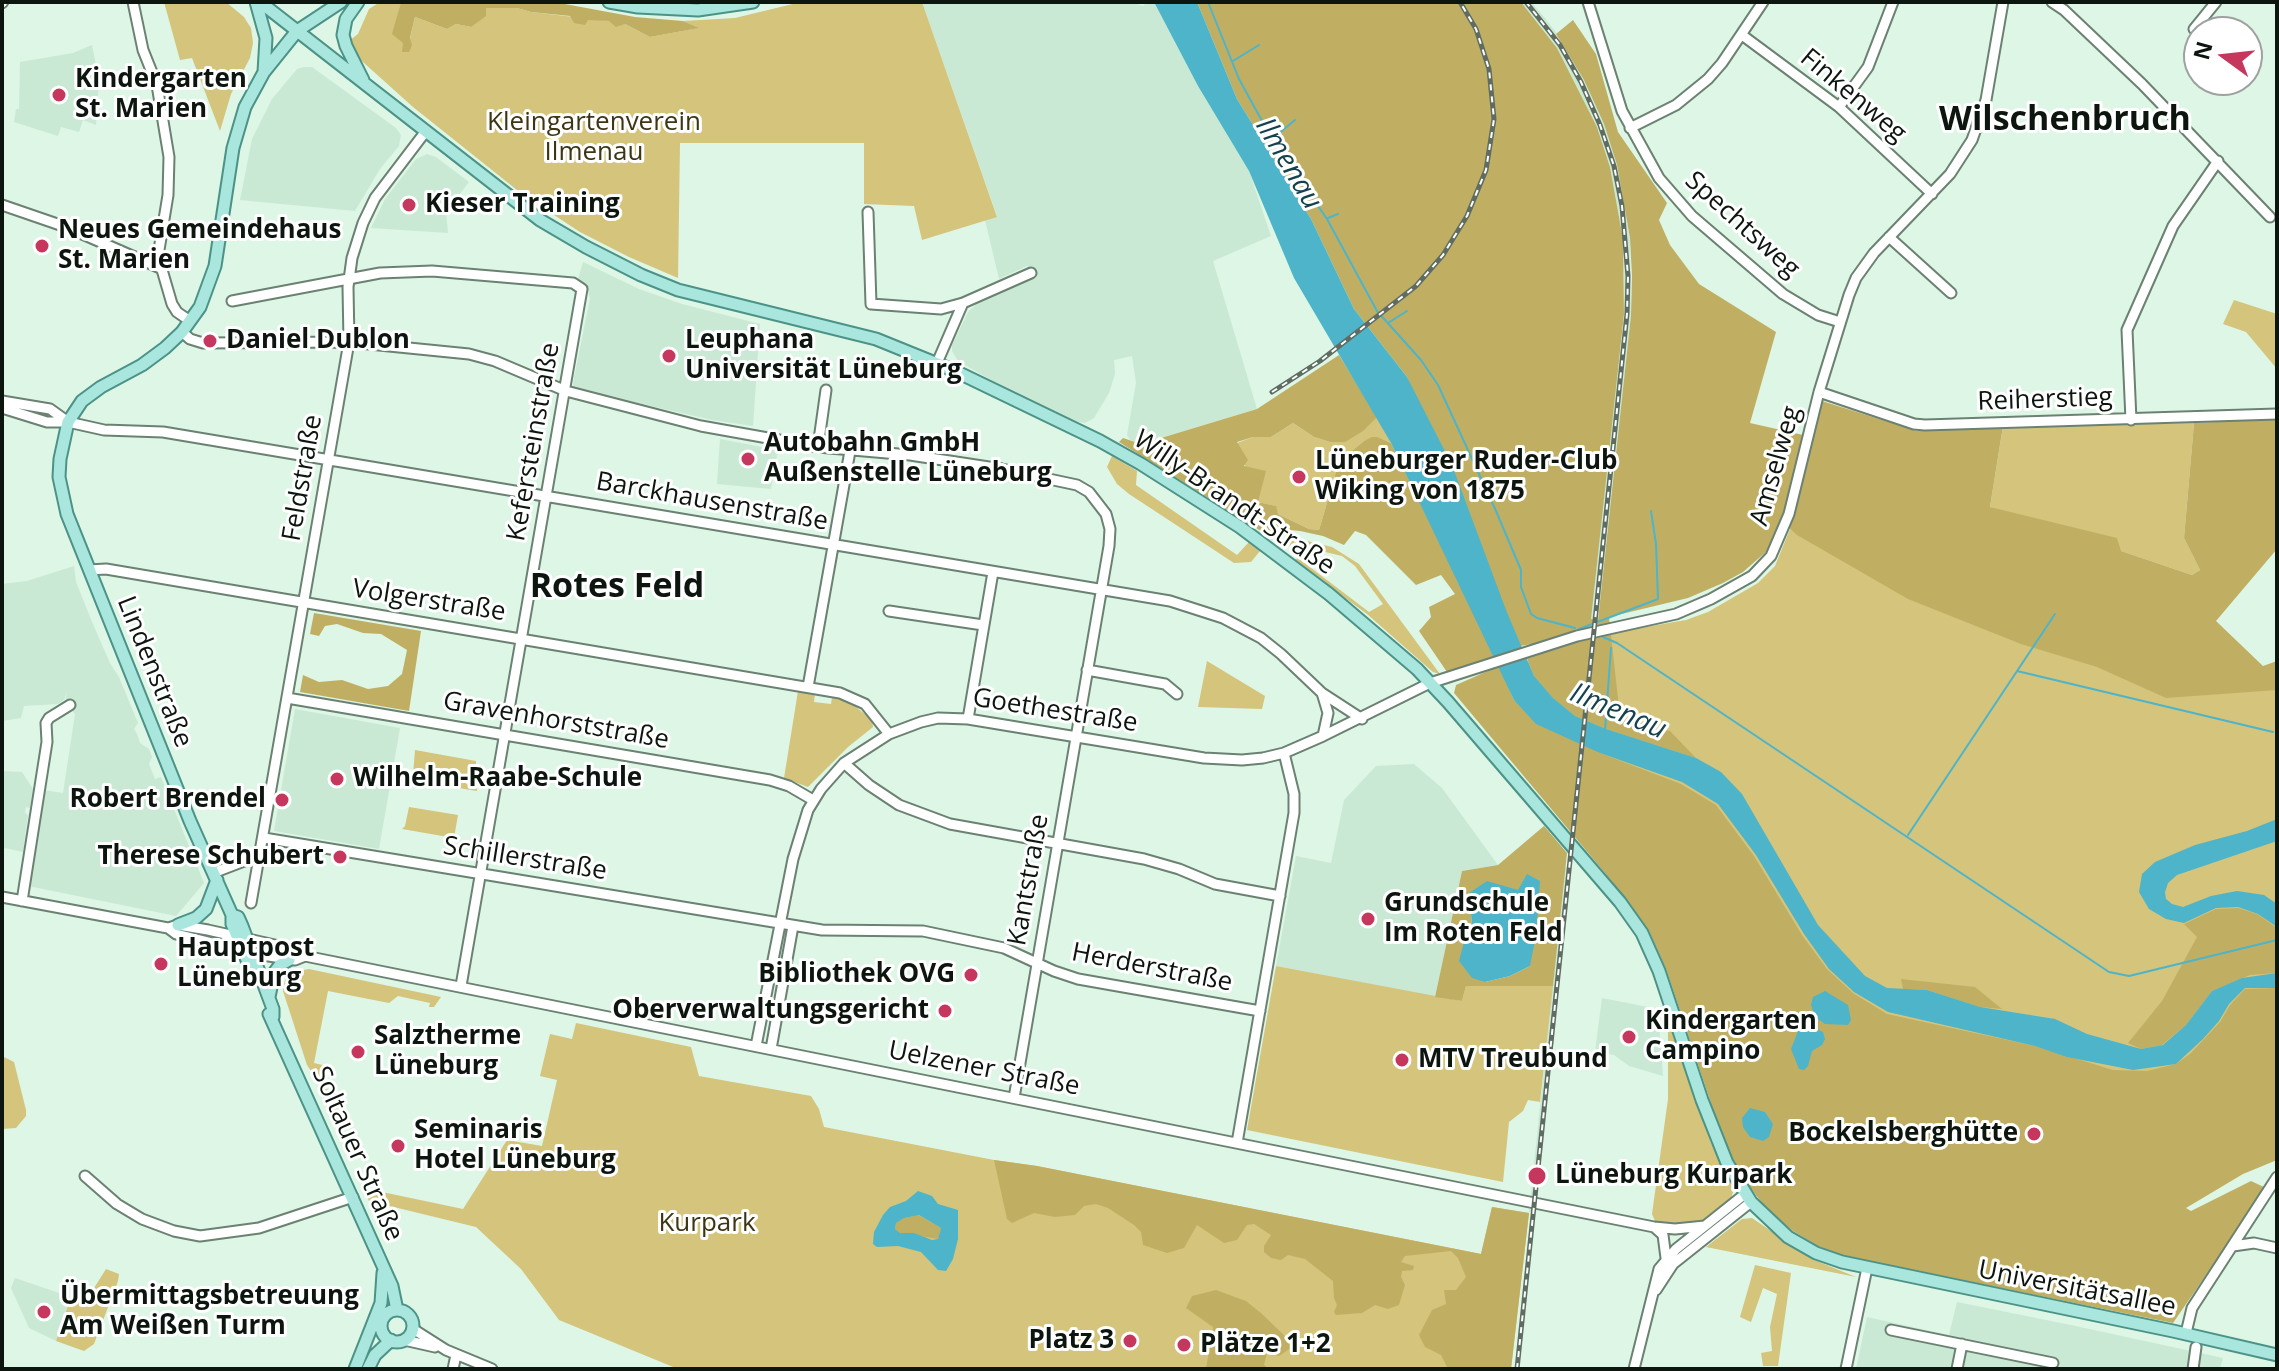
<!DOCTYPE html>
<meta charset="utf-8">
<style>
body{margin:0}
#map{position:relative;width:2279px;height:1371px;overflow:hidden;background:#ddf6e5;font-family:"Open Sans",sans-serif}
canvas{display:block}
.frame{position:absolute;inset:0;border:4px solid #0d150f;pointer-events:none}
.north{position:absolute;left:2183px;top:16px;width:80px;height:80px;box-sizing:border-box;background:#fff;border:2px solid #9ea19f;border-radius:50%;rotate:285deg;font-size:22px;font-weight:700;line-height:32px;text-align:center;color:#0d150f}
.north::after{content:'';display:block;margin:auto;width:28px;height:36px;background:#c6375e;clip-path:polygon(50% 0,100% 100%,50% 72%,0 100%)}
</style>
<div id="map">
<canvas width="2279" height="1371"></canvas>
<div class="frame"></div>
<div class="north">N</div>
</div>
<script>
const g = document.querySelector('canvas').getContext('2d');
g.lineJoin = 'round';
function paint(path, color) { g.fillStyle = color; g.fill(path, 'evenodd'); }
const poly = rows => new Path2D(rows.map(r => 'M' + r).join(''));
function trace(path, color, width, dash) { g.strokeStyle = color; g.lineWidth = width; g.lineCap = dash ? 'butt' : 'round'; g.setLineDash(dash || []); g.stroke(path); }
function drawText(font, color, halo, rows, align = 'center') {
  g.font = font + ' "Open Sans",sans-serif'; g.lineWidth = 6; g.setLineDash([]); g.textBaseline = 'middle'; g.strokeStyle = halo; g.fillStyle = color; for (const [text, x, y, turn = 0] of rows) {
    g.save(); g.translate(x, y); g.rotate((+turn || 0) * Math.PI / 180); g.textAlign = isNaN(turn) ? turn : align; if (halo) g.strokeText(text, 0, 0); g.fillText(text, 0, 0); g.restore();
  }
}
paint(poly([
 [922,2,1132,2,1143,6,1147,2,1154,2,1198,86,1249,171,1271,236,1213,261,1257,409,1140,444,1130,440,1127,435,1136,383,1132,356,1114,360,1115,374,1109,393,1094,418,1085,423,1075,421,1005,388,958,361,952,351,952,345,968,312,985,296,1032,275,1027,266,999,279,985,220,997,216],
 [1521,2,1531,2,1545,18,1564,43,1584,80,1604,124,1617,165,1630,238,1631,315,1598,620,1590,619,1624,314,1623,239,1610,167,1597,127,1557,48],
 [92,45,99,81,96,125,83,120,79,132,61,127,58,136,14,122,16,109,19,109,20,62,73,53],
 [304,67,312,67,396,128,401,135,399,146,380,169,355,211,240,200,252,139,272,99,297,69],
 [427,154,436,157,469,182,446,212,448,233,371,228,385,199,416,159],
 [583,262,639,289,682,304,760,324,753,426,712,420,572,388,590,298,586,285,578,279],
 [720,439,778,450,771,489,717,484],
 [74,566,76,582,95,629,110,663,119,677,138,723,134,729,137,734,140,743,149,749,152,757,149,764,155,779,161,777,204,883,176,916,28,886,43,790,63,793,75,714,65,702,67,692,64,700,58,704,24,706,21,718,2,721,2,584,27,581],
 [295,709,400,728,379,849,274,831],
 [1414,764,1442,788,1498,865,1462,871,1435,997,1276,966,1296,856,1331,863,1344,800,1376,766],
 [2,771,22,772,33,789,30,808,26,807,25,813,28,815,23,852,5,848,2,852],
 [1565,867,1571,868,1536,1213,1529,1212],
 [1602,998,1653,1008,1659,1023,1663,1076,1629,1066,1614,1055,1595,1052],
 [15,1278,71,1297,56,1341,29,1328,11,1288],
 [1957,1302,2071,1325,2223,1358,2220,1369,1856,1369,1867,1317,1949,1335]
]), '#cae9d4');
paint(poly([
 [164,2,226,2,244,17,251,28,253,43,250,58,231,94,220,131,192,58,180,60],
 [380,2,401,2,393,34,410,39,415,17,447,29,456,24,471,27,486,8,517,8,531,12,609,21,625,24,650,37,698,28,683,21,735,18,801,2,922,2,997,217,922,240,914,206,864,204,864,143,680,143,678,278,629,257,580,232,522,194,413,107,354,54,349,41,358,34,369,9],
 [2234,300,2277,314,2277,369,2246,332,2223,324],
 [1377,417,1391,443,1378,437,1364,441,1343,458,1338,465,1319,530,1309,529,1278,514,1275,506,1258,502,1237,443,1253,437,1271,437,1293,423,1314,437,1330,442],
 [2194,423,2184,538,2200,570,2192,575,1990,507,2003,426],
 [1112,456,1137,471,1136,485,1237,555,1249,542,1260,551,1251,562,1234,563,1129,494,1117,484,1107,467],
 [1792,524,2277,688,2277,1028,2186,1087,1879,1025,1491,674,1611,633,1686,620,1708,612,1758,583,1775,566],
 [1295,538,1332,547,1359,564,1440,674,1433,672,1367,614,1294,560,1298,558,1369,612,1383,604,1355,566,1342,556,1292,544,1285,548,1278,543],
 [1207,661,1265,696,1262,709,1198,707],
 [798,691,815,694,814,702,831,704,832,697,850,702,872,720,873,727,848,747,808,787,784,778],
 [415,750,476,761,476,765,469,764,466,784,477,786,477,791,405,779,406,774,413,775],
 [409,807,458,815,454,838,402,829,405,826],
 [1276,966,1462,1001,1466,986,1553,986,1540,1102,1528,1100,1523,1111,1509,1122,1503,1182,1247,1130],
 [309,969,441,997,434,1007,429,1007,430,1003,398,996,389,1003,328,991,314,1063,331,1067,326,1074,323,1088,335,1092,338,1108,330,1116,315,1077,307,1065,283,991,285,980,292,972],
 [1668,1019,1711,1143,1734,1189,1729,1204,1701,1224,1656,1223,1652,1214,1668,1099],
 [576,1023,691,1047,699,1076,811,1096,819,1109,824,1127,994,1160,1037,1166,1481,1254,1492,1207,1529,1213,1511,1369,678,1369,559,1320,521,1269,476,1227,369,1201,363,1188,463,1209,507,1140,542,1146,557,1080,540,1076,550,1034,572,1039],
 [2,1056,14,1062,26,1110,26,1116,16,1128,2,1129],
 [1752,1218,1812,1259,1856,1277,1706,1247,1742,1219],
 [1755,1265,1791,1273,1778,1366,1763,1366,1761,1353,1772,1351,1770,1327,1777,1294,1763,1288,1751,1322,1740,1317],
 [106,1269,119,1274,118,1281,94,1344,84,1351,56,1341,71,1297,89,1296]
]), '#d4c47c');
paint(poly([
 [401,2,554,2,635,17,683,21,699,28,650,37,625,24,616,27,609,21,588,20,585,25,574,23,570,16,531,12,517,8,486,8,486,16,471,27,456,24,447,29,415,17,410,38,412,45,409,52,402,52,403,43,392,34],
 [1197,2,1521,2,1557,48,1597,127,1610,167,1623,239,1624,314,1591,619,1598,620,1631,315,1632,276,1630,238,1617,165,1604,124,1584,80,1556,34,1573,20,1596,54,1618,132,1667,203,1659,220,1670,245,1699,284,1776,332,1750,423,1812,437,1822,401,1917,431,2003,426,1990,507,2117,538,2121,551,2192,575,2200,570,2184,538,2194,423,2277,419,2277,549,2216,621,2263,666,2277,661,2277,690,2166,698,2097,667,2021,644,1908,599,1797,535,1782,521,1767,551,1743,572,1723,583,1688,598,1609,617,1619,707,1632,721,1670,731,1696,758,1606,729,1575,716,1553,698,1534,676,1526,656,1535,653,1532,644,1520,646,1407,377,1354,309,1311,219,1237,99],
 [1339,355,1377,417,1363,431,1345,442,1330,442,1314,437,1293,423,1271,437,1253,437,1237,442,1248,460,1244,466,1266,471,1258,502,1276,506,1278,514,1309,529,1319,530,1338,465,1343,458,1364,441,1372,437,1378,437,1391,443,1495,656,1447,672,1419,631,1431,617,1429,607,1455,594,1441,575,1416,585,1366,535,1355,531,1344,545,1323,536,1300,531,1290,530,1272,538,1119,442,1123,438,1141,444,1257,409],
 [314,613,421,631,409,711,300,692,303,675,319,682,342,680,368,689,388,686,402,674,407,650,381,634,363,633,337,624,325,626,319,636,310,634],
 [1499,666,1514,700,1600,753,1681,784,1716,805,1754,856,1802,935,1827,969,1853,993,1887,1014,2035,1046,2113,1070,2147,1071,2176,1064,2190,1054,2220,1022,2230,1005,2245,989,2277,988,2277,1160,2243,1174,2186,1208,2191,1211,2251,1181,2266,1188,2173,1323,1844,1256,1818,1246,1793,1231,1768,1211,1736,1169,1724,1142,1666,969,1649,931,1605,873,1454,693,1456,685],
 [1544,826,1567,853,1553,986,1466,986,1462,1001,1435,997,1462,871,1498,865],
 [1518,890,1530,966,1510,976,1485,982,1464,942,1472,925,1469,893],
 [2238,908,2257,914,2277,928,2277,973,2250,975,2212,991,2186,1025,2162,1045,2141,1049,2128,1043,2162,1001,2197,937,2184,924,2216,909],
 [1901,979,1975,987,2002,1009,1980,1007,1927,990,1903,989],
 [994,1160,1037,1166,1481,1254,1492,1207,1529,1213,1511,1369,1448,1369,1441,1355,1425,1347,1419,1335,1432,1310,1446,1304,1444,1290,1456,1290,1466,1277,1458,1258,1451,1251,1405,1256,1401,1262,1414,1266,1413,1270,1402,1271,1401,1277,1405,1285,1399,1305,1388,1309,1375,1305,1362,1313,1336,1315,1334,1312,1337,1305,1334,1298,1333,1281,1305,1259,1288,1255,1281,1260,1271,1258,1264,1252,1264,1246,1271,1235,1254,1224,1247,1225,1237,1240,1224,1243,1197,1225,1184,1248,1167,1253,1143,1245,1141,1232,1134,1225,1108,1208,1096,1204,1084,1206,1075,1215,1055,1217,1034,1213,1012,1223,1007,1219],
 [918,1215,941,1228,938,1239,900,1233,895,1229,896,1223,904,1218],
 [1216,1290,1246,1301,1261,1313,1292,1343,1291,1348,1279,1356,1267,1353,1264,1365,1269,1369,1206,1369,1213,1327,1186,1308,1192,1296]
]), '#c0af63');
paint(poly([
 [1154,2,1197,2,1237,99,1311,219,1354,309,1407,377,1452,465,1506,610,1534,676,1553,698,1575,716,1606,729,1696,758,1721,772,1742,794,1818,925,1865,976,1887,988,1927,990,1980,1007,2055,1019,2087,1034,2141,1049,2163,1045,2186,1025,2212,991,2242,978,2277,973,2277,988,2245,988,2229,1004,2219,1021,2203,1039,2176,1064,2133,1070,2067,1057,2035,1046,1888,1012,1854,992,1829,969,1804,934,1756,855,1718,804,1682,782,1600,753,1536,724,1514,700,1391,443,1294,278,1249,171,1198,86],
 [2277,819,2277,841,2177,875,2168,883,2165,892,2166,899,2172,904,2183,907,2211,896,2237,891,2264,895,2277,904,2277,927,2258,914,2238,907,2216,908,2184,923,2166,919,2149,909,2139,892,2142,874,2155,862,2195,845,2247,831],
 [1527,874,1540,881,1536,935,1530,966,1510,976,1485,982,1472,978,1459,961,1464,942,1472,925,1469,893,1487,881,1518,890],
 [1825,991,1848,1005,1851,1020,1848,1025,1825,1024,1815,1017,1811,1005,1813,997],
 [1807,1025,1823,1032,1825,1039,1822,1045,1812,1051,1808,1066,1804,1070,1799,1069,1791,1049,1800,1026],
 [1750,1108,1765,1112,1773,1124,1769,1137,1763,1141,1750,1137,1743,1127,1742,1118],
 [918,1191,932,1196,938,1204,958,1210,958,1239,953,1259,946,1271,938,1270,921,1252,898,1246,877,1247,873,1244,874,1232,883,1215,890,1207,906,1201],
 [919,1215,941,1228,938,1239,932,1240,914,1233,900,1233,895,1229,896,1223,904,1218]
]), '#4db4c9');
trace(poly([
 [1208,2,1239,79,1272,139,1327,219,1377,311,1421,360,1438,385,1496,511,1521,570,1521,587,1531,614,1537,618,1575,628],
 [1233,61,1259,45],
 [1272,139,1295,120],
 [1328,218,1338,214],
 [1388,323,1407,311],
 [1579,629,1658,599,1656,544,1651,511],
 [1603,637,1617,643,2109,972,2129,976,2277,940],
 [2017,671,2273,732],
 [1605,731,1611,648],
 [1908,835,2055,614]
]), '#4db4c9', 2);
const minor = poly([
 [133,2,143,50,157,85,169,157,168,195,158,256,172,304,177,312,190,321],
 [1588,2,1622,111,1659,178,1692,216,1783,294,1818,315,1840,322],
 [2052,2,2064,10,2142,84,2270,217],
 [2,3,3,2],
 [2194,29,2216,2],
 [1742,35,1839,107,1932,194],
 [1839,107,1868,67,1893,2],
 [1630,128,1676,105,1708,79,1722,63,1763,2],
 [2,205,66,227,160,268],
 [868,212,871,304,941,309,963,303],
 [1889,237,1951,293],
 [232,301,380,273,432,271,573,283,582,289,461,986],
 [182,332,190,339,203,343,349,342,469,354,495,361,566,391,701,426,818,447,910,455,1002,469,1077,485,1089,492,1106,514,1110,529,1109,546,1014,1098],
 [937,363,963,303,1031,273],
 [1819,392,1914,424,1925,425,2277,414],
 [2,401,50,409,68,422],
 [2,408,47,422,68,422,104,430,163,432,1170,601,1223,618,1261,638,1281,654,1322,693,1362,719],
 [2131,420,2127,330,2173,226,2218,161],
 [818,447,826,390],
 [89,570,106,569,840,693,865,704,889,734],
 [889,611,983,625],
 [1087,670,1165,684,1177,694],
 [808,687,850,451],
 [1322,693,1328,713,1323,736],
 [287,698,770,780,789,786,813,800],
 [968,719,993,572],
 [844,763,869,785,899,805,950,824,1144,859,1179,869,1215,884,1280,896],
 [264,838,822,930,923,931,1004,948,1054,971,1078,979,1260,1011],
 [213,873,247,860,260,851],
 [2,897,168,928,176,934,262,955,295,960,305,956],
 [22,901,47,742,46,723,49,718,70,705],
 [251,903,349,342,348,287,352,258,363,223,375,198,426,131],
 [168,928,178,925,208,930,297,950,305,956,1654,1227,1675,1229,1705,1226],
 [756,1046,793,859,808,810,821,789,844,763,889,734,921,722,938,718,968,719,1204,758,1242,760,1263,758,1284,753,1323,736,1430,683,1577,636,1676,614,1711,599,1752,576,1771,556,1789,514,1819,392,1849,295,1856,278,1874,253,1950,174,1972,140,1986,100,2003,2],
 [771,1049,793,926],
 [1237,1143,1294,813,1294,794,1284,753],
 [85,1176,117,1204,142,1219,174,1231,200,1236,259,1228,353,1197],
 [1654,1227,1663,1235,1666,1258],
 [2233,1246,2254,1243,2277,1248],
 [1656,1290,1673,1264,1751,1202],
 [413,1329,446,1350,492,1369],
 [1891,1330,2053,1363],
 [2186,1333,2192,1308,2277,1177],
 [404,1340,435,1347],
 [453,1369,456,1355],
 [1634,1369,1659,1269,1676,1249,1745,1194],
 [1846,1369,1867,1268],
 [1957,1369,1962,1344],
 [2193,1369,2196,1347]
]);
const major = poly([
 [256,2,266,38,264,72],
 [260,2,540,220,586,247,641,275,678,290,876,339,955,371,1100,441,1141,464,1240,527,1329,594,1417,669,1448,702,1620,902,1642,933,1659,971,1702,1100,1727,1163,1751,1202,1788,1237,1816,1253,1842,1262,2173,1331,2277,1355],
 [358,2,346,19,343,35,346,46,363,80],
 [609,2,638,7,698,10,753,2],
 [232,915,232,924,252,972],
 [178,925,196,918,206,909,217,880],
 [269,997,274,973,280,965,289,960],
 [269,1014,392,1286,397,1310],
 [273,1017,273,1009,242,926,238,917,232,915,190,821,67,514,59,477,60,459,68,422,82,401,101,387,142,365,165,348,182,332,200,307,215,266,233,148,245,107,264,72,297,31,341,2],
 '381 1326a16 16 0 1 1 32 0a16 16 0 1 1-32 0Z',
 [355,1369,381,1303,383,1273],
 [368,1369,375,1355,391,1340]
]);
trace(minor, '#6b8172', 13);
trace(major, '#4c9287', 15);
trace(minor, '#fff', 9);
trace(major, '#a8e6de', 11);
const rail = poly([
 [1272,392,1320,361,1416,286,1443,255,1467,216,1486,170,1494,119,1489,69,1476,29,1460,2],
 [1517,1369,1627,314,1628,276,1622,206,1614,166,1600,125,1581,82,1560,45,1526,2]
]);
trace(rail, '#5e6c62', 5);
trace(rail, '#fff', 2, [6]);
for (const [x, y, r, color] of [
 [59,95,8,"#c6375e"],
 [409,205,8,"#c6375e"],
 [42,246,8,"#c6375e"],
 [210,341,8,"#c6375e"],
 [669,356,8,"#c6375e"],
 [748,459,8,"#c6375e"],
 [1299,477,8,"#c6375e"],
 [337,779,8,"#c6375e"],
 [282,800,8,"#c6375e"],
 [340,857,8,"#c6375e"],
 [1368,919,8,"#c6375e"],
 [161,964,8,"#c6375e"],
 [971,975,8,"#c6375e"],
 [945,1011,8,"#c6375e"],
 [1629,1037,8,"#c6375e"],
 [358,1052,8,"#c6375e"],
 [1402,1060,8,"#c6375e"],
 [2034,1134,8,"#c6375e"],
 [398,1146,8,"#c6375e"],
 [1537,1176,10,"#c6375e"],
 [44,1312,8,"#c6375e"],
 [1130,1341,8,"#c6375e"],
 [1184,1345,8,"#c6375e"]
]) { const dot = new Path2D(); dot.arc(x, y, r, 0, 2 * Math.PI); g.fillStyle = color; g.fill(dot); trace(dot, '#fff', 3); }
drawText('bold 26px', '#0d150f', '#fff', [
 ["Kindergarten",75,80],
 ["St. Marien",75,110],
 ["Kieser Training",425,205],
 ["Neues Gemeindehaus",58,231],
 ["St. Marien",58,261],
 ["Daniel Dublon",226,341],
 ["Leuphana",685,341],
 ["Universität Lüneburg",685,371],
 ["Autobahn GmbH",764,444],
 ["Außenstelle Lüneburg",764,474],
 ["Lüneburger Ruder-Club",1315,462],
 ["Wiking von 1875",1315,492],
 ["Wilhelm-Raabe-Schule",353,779],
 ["Robert Brendel",266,800,"right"],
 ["Therese Schubert",324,857,"right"],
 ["Grundschule",1384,904],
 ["Im Roten Feld",1384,934],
 ["Hauptpost",177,949],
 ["Lüneburg",177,979],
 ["Bibliothek OVG",955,975,"right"],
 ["Oberverwaltungsgericht",929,1011,"right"],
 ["Kindergarten",1645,1022],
 ["Campino",1645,1052],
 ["Salztherme",374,1037],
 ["Lüneburg",374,1067],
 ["MTV Treubund",1418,1060],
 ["Seminaris",414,1131],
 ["Hotel Lüneburg",414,1161],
 ["Bockelsberghütte",2018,1134,"right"],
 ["Lüneburg Kurpark",1555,1176],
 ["Übermittagsbetreuung",60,1297],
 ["Am Weißen Turm",60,1327],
 ["Platz 3",1114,1341,"right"],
 ["Plätze 1+2",1200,1345]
], 'left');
drawText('26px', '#0d150f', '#fff', [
 ["Finkenweg",1853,96,40],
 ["Spechtsweg",1742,225,42],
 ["Reiherstieg",2045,400,-2],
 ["Kefersteinstraße",534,442,-80],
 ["Amselweg",1776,466,-74],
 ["Feldstraße",303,478,-80],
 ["Barckhausenstraße",712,502,10],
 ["Willy-Brandt-Straße",1234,503,34],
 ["Volgerstraße",429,601,9],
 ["Lindenstraße",154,672,68],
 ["Goethestraße",1055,711,9],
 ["Gravenhorststraße",556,721,10],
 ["Schillerstraße",525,859,9],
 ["Kantstraße",1029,880,-80],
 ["Herderstraße",1152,968,11],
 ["Uelzener Straße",984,1069,11],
 ["Soltauer Straße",357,1154,66],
 ["Universitätsallee",2077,1289,11]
]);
drawText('26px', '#3d3614', '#fff', [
 ["Kleingartenverein",594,123],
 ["Ilmenau",594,153],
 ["Kurpark",707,1224]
]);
drawText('italic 28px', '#15434d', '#fff', [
 ["Ilmenau",1288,164,59],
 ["Ilmenau",1618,712,23]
]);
drawText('bold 34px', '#0d150f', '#fff', [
 ["Wilschenbruch",2065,120],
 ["Rotes Feld",617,587]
]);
</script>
